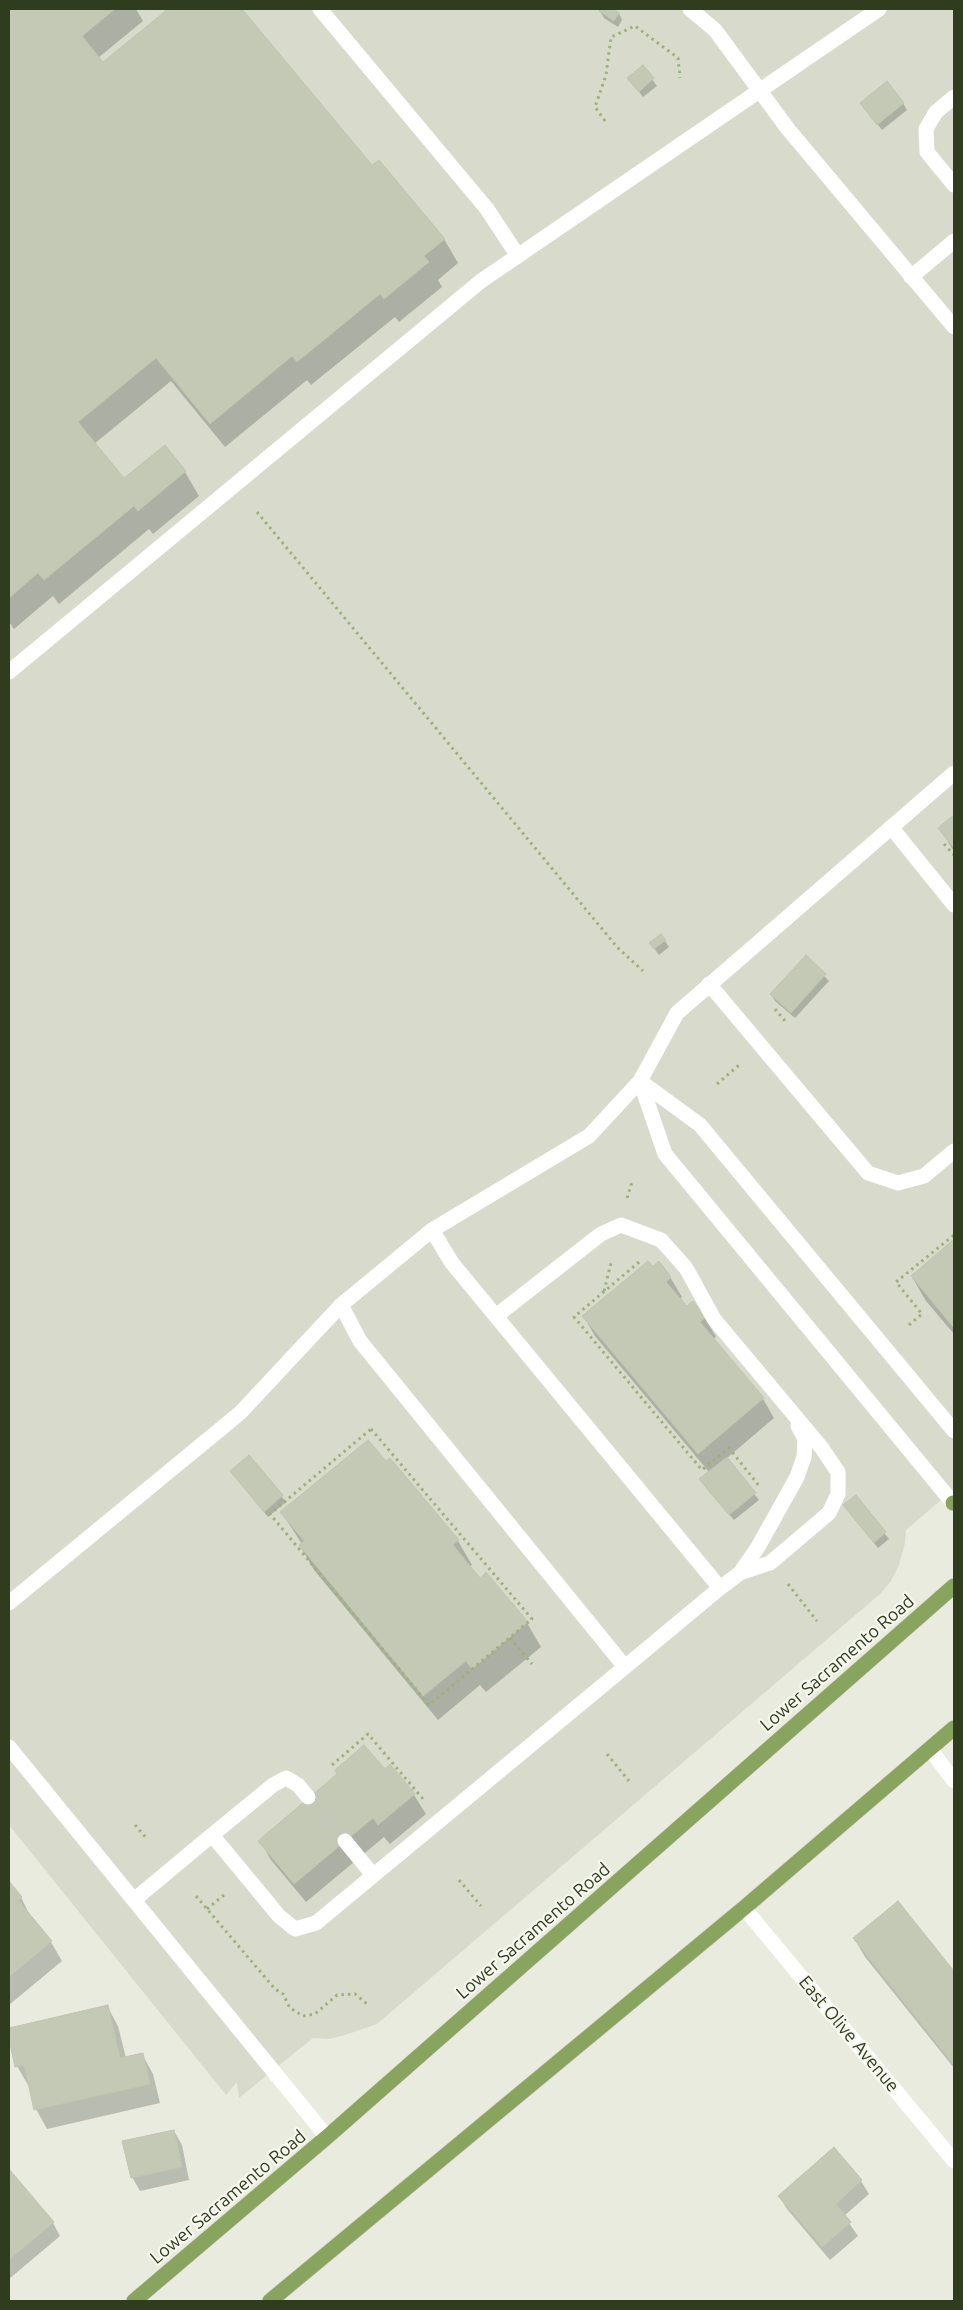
<!DOCTYPE html>
<style>
body{margin:0}
#map{position:relative;width:963px;height:2310px;overflow:hidden;background:#e8ebde;font-family:Ubuntu,sans-serif}
canvas{display:block}
.frame{position:absolute;inset:0;border:10px solid #303c1e;pointer-events:none}
</style>
<div id="map">
<canvas width="963" height="2310"></canvas>
<div class="frame"></div>
</div>
<script>
const g = document.querySelector('canvas').getContext('2d');
g.lineJoin = 'round';
function paint(path, color) { g.fillStyle = color; g.fill(path, 'evenodd'); }
const poly = rows => new Path2D(rows.map(r => 'M' + r).join(''));
function trace(path, color, width, dash) { g.strokeStyle = color; g.lineWidth = width; g.lineCap = dash ? 'butt' : 'round'; g.setLineDash(dash || []); g.stroke(path); }
function drawText(font, color, halo, rows, align = 'center') {
  g.font = font + ' Ubuntu,sans-serif'; g.lineWidth = 4.5; g.setLineDash([]); g.textBaseline = 'middle'; g.strokeStyle = halo; g.fillStyle = color; for (const [text, x, y, turn = 0] of rows) {
    g.save(); g.translate(x, y); g.rotate((+turn || 0) * Math.PI / 180); g.textAlign = isNaN(turn) ? turn : align; if (halo) g.strokeText(text, 0, 0); g.fillText(text, 0, 0); g.restore();
  }
}
paint(poly([
 [9,9,954,9,954,1489,906,1530,905,1543,899,1565,891,1581,880,1594,377,2024,345,2035,329,2039,313,2038,239,2098,237,2082,226,2095,9,1825]
]), '#d8dbcc');
paint(poly([
 [9,9,136,9,143,21,98,58,103,64,170,9,240,9,372,167,444,239,458,263,438,280,442,287,399,322,395,317,311,385,307,380,225,447,171,381,94,444,124,480,165,447,185,472,199,496,153,534,149,529,59,604,53,596,14,629,9,622],
 [602,9,612,9,619,13,622,20,618,27,604,18,600,11],
 [643,67,657,86,643,97,629,79],
 [861,103,903,103,907,110,882,130],
 [954,816,954,852,940,828],
 [665,941,669,947,659,955,651,944],
 [806,957,829,981,795,1018,775,1001,771,994],
 [952,1243,954,1246,954,1334,926,1301,912,1277],
 [653,1268,670,1277,682,1297,679,1299,687,1308,705,1318,716,1337,713,1339,763,1399,774,1418,727,1458,759,1500,734,1520,705,1486,709,1472,595,1336,584,1317],
 [249,1456,286,1502,268,1517,231,1471],
 [386,1463,458,1541,472,1565,469,1567,480,1580,486,1574,527,1623,541,1647,486,1692,480,1685,438,1720,314,1570,300,1546,302,1544,282,1513],
 [855,1497,889,1539,878,1548,845,1505],
 [390,1766,414,1795,426,1814,390,1844,384,1837,306,1902,271,1860,260,1841],
 [9,1883,21,1897,31,1918,51,1942,62,1961,9,2005],
 [898,1903,954,1973,954,2068,865,1957,854,1938],
 [107,2006,118,2026,126,2058,142,2054,153,2074,160,2103,47,2129,36,2109,30,2085,28,2085,17,2066,9,2029],
 [174,2131,182,2145,189,2180,140,2191,132,2177],
 [834,2149,861,2181,869,2194,844,2216,858,2236,830,2260,787,2209,779,2196],
 [9,2171,53,2223,60,2236,9,2279]
]), '#0003');
const building = poly([
 [9,9,115,9,82,36,103,62,168,9,242,9,372,165,379,160,445,239,424,256,429,262,384,299,380,294,297,362,292,356,210,424,156,358,78,422,124,478,165,445,186,471,138,511,134,506,44,580,38,573,9,598,9,9],
 [601,9,614,9,619,13,614,21,599,11,601,9],
 [643,65,654,78,639,92,627,78,643,65],
 [887,81,904,103,877,125,860,103,887,81],
 [954,815,954,848,938,828,954,815],
 [661,934,666,940,654,949,649,943,661,934],
 [806,955,826,974,791,1013,770,994,806,955],
 [952,1241,954,1244,954,1328,911,1276,952,1241],
 [648,1261,653,1266,659,1261,671,1277,666,1282,687,1306,693,1301,706,1317,700,1322,764,1398,698,1454,582,1316,648,1261],
 [368,1440,386,1461,390,1458,459,1540,453,1545,480,1578,486,1572,528,1622,472,1669,466,1661,423,1696,299,1545,304,1541,280,1512,368,1440],
 [249,1455,283,1495,264,1512,230,1471,249,1455],
 [727,1457,756,1493,729,1515,699,1479,727,1457],
 [856,1495,886,1532,874,1543,843,1505,856,1495],
 [364,1745,385,1769,390,1764,415,1794,378,1825,373,1818,294,1884,258,1841,337,1774,335,1770,364,1745],
 [9,1881,22,1897,18,1900,52,1941,9,1977,9,1881],
 [898,1901,954,1971,954,2065,853,1938,898,1901],
 [108,2005,120,2058,143,2053,150,2084,34,2110,24,2065,15,2067,9,2039,9,2028,108,2005],
 [174,2130,182,2167,131,2178,122,2141,174,2130],
 [834,2147,862,2180,836,2204,851,2222,822,2247,778,2196,834,2147],
 [9,2169,54,2222,9,2260,9,2169]
]);
paint(building, '#c4c9b6');
trace(building, '#c0c5b0', 1);
trace(poly([
 [308,1797,345,1841]
]), '#c3c8b8', 15, [15, 8]);
const major = poly([
 [953,1503,954,1503],
 [134,2301,327,2137,954,1586],
 [270,2301,744,1908,954,1728]
]);
trace(major, '#c5c8c0', 16);
trace(poly([
 [605,121,595,107,606,75,611,37,635,26,678,58,680,78],
 [257,512,617,947,643,971],
 [944,844,954,855],
 [775,1009,785,1021],
 [717,1084,739,1065],
 [627,1198,632,1182],
 [639,1262,574,1317,702,1470,729,1448,760,1487],
 [604,1291,611,1263],
 [909,1325,922,1314,896,1282,954,1235],
 [371,1429,532,1619,429,1705,270,1514,371,1429],
 [788,1584,817,1621],
 [510,1638,532,1664],
 [607,1754,629,1781],
 [332,1765,368,1734,423,1799],
 [135,1825,147,1839],
 [459,1880,481,1906],
 [196,1896,275,1989,283,1994,290,2008,303,2016,315,2014,337,1995,355,1994,367,2004],
 [207,1909,224,1895]
]), '#9eb17b', 3, [2.5, 4]);
trace(poly([
 [320,9,487,209,518,256],
 [690,9,715,30,788,129,954,327],
 [954,97,936,112,926,129,927,152,954,185],
 [911,277,954,241],
 [9,672,481,281,879,9],
 [891,827,954,905],
 [709,984,868,1173,898,1183,924,1176,954,1151],
 [640,1081,665,1154,953,1503],
 [640,1081,700,1125,954,1431],
 [341,1305,360,1341,625,1667,720,1588,452,1263,432,1230],
 [496,1316,601,1234,621,1225,661,1240,686,1268,714,1319,821,1447,838,1472,838,1494,829,1513,770,1563,740,1573,720,1588],
 [740,1573,758,1547,797,1477,804,1457,805,1439,798,1426],
 [9,1603,240,1413,341,1305,432,1230,589,1136,640,1081,677,1013,954,773],
 [9,1747,327,2137],
 [930,1749,954,1781],
 [212,1835,273,1785,286,1778,298,1785,308,1797],
 [345,1841,373,1875],
 [134,1900,212,1835,279,1916,295,1929,316,1923,625,1667],
 [744,1908,954,2161]
]), '#fff', 15);
trace(major, '#88a45e', 15);
drawText('18px', '#303c1e', '#f6f7ee', [
 ["Lower Sacramento Road",837,1663,-41],
 ["Lower Sacramento Road",533,1931,-41],
 ["East Olive Avenue",849,2034,50],
 ["Lower Sacramento Road",228,2197,-40]
]);
</script>
